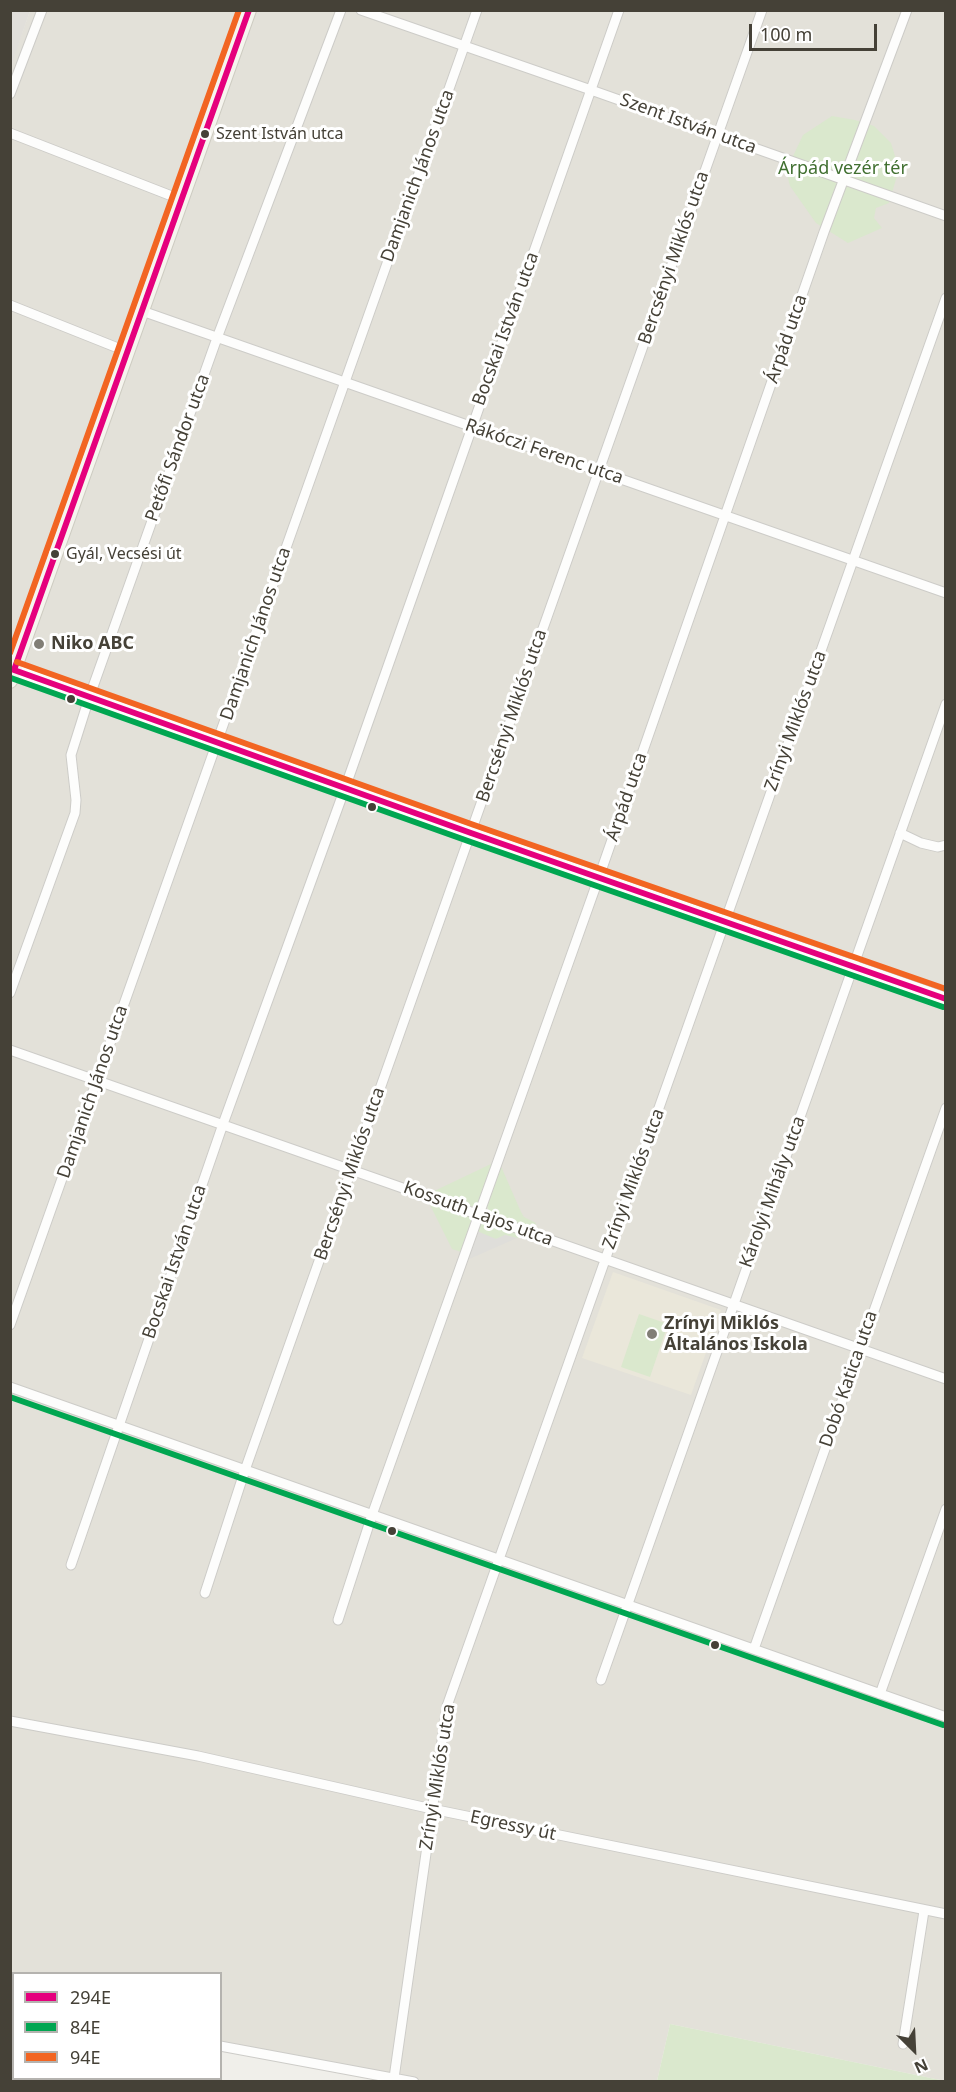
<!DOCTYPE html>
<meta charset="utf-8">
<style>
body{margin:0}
#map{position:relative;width:956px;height:2092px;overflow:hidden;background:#f0efea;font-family:"Noto Sans",sans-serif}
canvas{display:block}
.frame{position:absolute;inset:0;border:12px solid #454137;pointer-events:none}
.legend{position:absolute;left:12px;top:1972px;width:210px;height:108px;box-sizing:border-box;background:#fff;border:2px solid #b5b3af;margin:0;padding:8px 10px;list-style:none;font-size:18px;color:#454137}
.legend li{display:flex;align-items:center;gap:12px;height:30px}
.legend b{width:30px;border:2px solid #b5b3af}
.north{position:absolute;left:884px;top:2020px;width:60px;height:60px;-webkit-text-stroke:4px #fff;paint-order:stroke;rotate:156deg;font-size:16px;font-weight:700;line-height:24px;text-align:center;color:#454137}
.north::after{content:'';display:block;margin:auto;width:21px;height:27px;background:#454137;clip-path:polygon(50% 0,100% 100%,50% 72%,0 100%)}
.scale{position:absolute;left:749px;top:24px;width:128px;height:27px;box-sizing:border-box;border:3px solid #454137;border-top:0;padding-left:8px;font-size:18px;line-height:21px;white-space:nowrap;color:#454137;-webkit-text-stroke:4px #fff;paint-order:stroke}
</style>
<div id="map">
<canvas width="956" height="2092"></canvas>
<div class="frame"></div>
<ul class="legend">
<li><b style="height:8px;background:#e5007d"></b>294E</li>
<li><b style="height:8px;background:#00a651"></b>84E</li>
<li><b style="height:8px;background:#f26522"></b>94E</li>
</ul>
<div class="north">N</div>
<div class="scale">100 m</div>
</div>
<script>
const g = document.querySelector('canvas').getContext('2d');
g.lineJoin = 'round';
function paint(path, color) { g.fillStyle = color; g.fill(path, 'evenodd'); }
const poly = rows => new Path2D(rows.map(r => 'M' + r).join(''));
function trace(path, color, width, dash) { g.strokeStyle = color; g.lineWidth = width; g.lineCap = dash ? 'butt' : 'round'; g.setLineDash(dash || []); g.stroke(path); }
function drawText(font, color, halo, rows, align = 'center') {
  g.font = font + ' "Noto Sans",sans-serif'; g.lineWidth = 6; g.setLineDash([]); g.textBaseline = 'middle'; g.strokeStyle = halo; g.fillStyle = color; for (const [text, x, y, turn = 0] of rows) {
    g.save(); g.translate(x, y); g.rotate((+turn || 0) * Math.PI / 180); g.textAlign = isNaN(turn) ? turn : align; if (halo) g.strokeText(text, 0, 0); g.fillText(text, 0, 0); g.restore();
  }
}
paint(poly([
 [30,11,945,11,945,2081,670,2024,657,2081,409,2081,221,2051,220,1974,14,1974,13,2000,11,1999,10,66]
]), '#e3e1d9');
paint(poly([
 [11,10,30,11,11,66,10,11]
]), '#e1dfda');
paint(poly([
 [613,1272,721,1310,691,1395,582,1358]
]), '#eae7da');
paint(poly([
 [832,116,855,120,874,126,891,143,899,169,889,203,876,208,874,218,882,228,848,243,816,223,790,186,786,171,803,135],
 [493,1163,479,1205,474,1207,430,1193],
 [500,1164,521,1212,524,1217,536,1223,533,1229,490,1213,487,1207],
 [428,1201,470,1215,472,1219,461,1252,452,1249],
 [486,1221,525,1235,517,1238,505,1235,496,1239,489,1238,477,1231,480,1224],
 [639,1314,668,1324,650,1377,621,1367],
 [670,2024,945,2081,657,2081]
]), '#dae8cd');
paint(poly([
 [477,1231,496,1239,505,1235,517,1238,467,1260]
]), '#dfdeda');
const minor = poly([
 [361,10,591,90,946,216],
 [10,94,42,10],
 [10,133,182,200],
 [10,305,128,352],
 [142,311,946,593],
 [900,833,921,843,938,847,946,845],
 [10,993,75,813,76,800,71,755,89,698,217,338,341,10],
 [10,1050,946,1379],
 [10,1325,477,10],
 [10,1387,946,1717],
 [71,1565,223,1124,345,788,619,10],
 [205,1593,245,1470,762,10],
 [338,1620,372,1515,599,877,824,232,907,10],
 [754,1649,946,1108],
 [601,1680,946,704],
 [880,1694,946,1509],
 [10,1721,198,1756,432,1809,946,1914],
 [10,1993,14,1994],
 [903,2044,924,1911],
 [220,2046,414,2082],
 [394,2078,447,1706,946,298]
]);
const tertiary = poly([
 [14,670,471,833,946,999]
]);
const secondary = poly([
 [10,681,249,10]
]);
trace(minor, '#cdccc8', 11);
trace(tertiary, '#cdccc8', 14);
trace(secondary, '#ceccc2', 16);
trace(minor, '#fdfdfc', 9);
trace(tertiary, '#fdfdfc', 12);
trace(secondary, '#f6f5ef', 14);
trace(poly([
 [14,670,471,833,946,999],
 [14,670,249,10]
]), '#e5007d', 6);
trace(poly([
 [11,678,468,841,943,1007],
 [10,1397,943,1725]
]), '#00a651', 6);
trace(poly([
 [10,653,239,10],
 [17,662,474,825,946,989]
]), '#f26522', 6);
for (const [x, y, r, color] of [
 [205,134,5,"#454137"],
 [55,554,5,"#454137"],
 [39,644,6,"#817e76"],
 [71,699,5,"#454137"],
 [372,807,5,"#454137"],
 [652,1334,6,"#817e76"],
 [392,1531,5,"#454137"],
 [715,1645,5,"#454137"]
]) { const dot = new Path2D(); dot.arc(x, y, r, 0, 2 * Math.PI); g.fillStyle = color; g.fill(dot); trace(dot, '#fff', 2); }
drawText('16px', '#454137', '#fff', [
 ["Szent István utca",216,134],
 ["Gyál, Vecsési út",66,554]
], 'left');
drawText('18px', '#454137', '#fff', [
 ["Szent István utca",688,124,20],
 ["Damjanich János utca",418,176,-70],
 ["Bercsényi Miklós utca",674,258,-71],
 ["Bocskai István utca",506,329,-70],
 ["Árpád utca",787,339,-71],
 ["Petőfi Sándor utca",178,448,-70],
 ["Rákóczi Ferenc utca",544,452,19],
 ["Damjanich János utca",256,634,-71],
 ["Bercsényi Miklós utca",512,716,-71],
 ["Zrínyi Miklós utca",796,721,-70],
 ["Árpád utca",627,797,-71],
 ["Damjanich János utca",93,1092,-71],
 ["Bercsényi Miklós utca",350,1174,-71],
 ["Zrínyi Miklós utca",634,1179,-70],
 ["Károlyi Mihály utca",773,1192,-70],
 ["Kossuth Lajos utca",478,1214,20],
 ["Bocskai István utca",175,1262,-71],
 ["Dobó Katica utca",849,1379,-71],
 ["Zrínyi Miklós utca",438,1777,-81],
 ["Egressy út",513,1826,12]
]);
drawText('18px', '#417031', '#fff', [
 ["Árpád vezér tér",843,169]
]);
drawText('bold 18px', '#454137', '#fff', [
 ["Niko ABC",51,644],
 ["Zrínyi Miklós",664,1324],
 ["Általános Iskola",664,1345]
], 'left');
</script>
